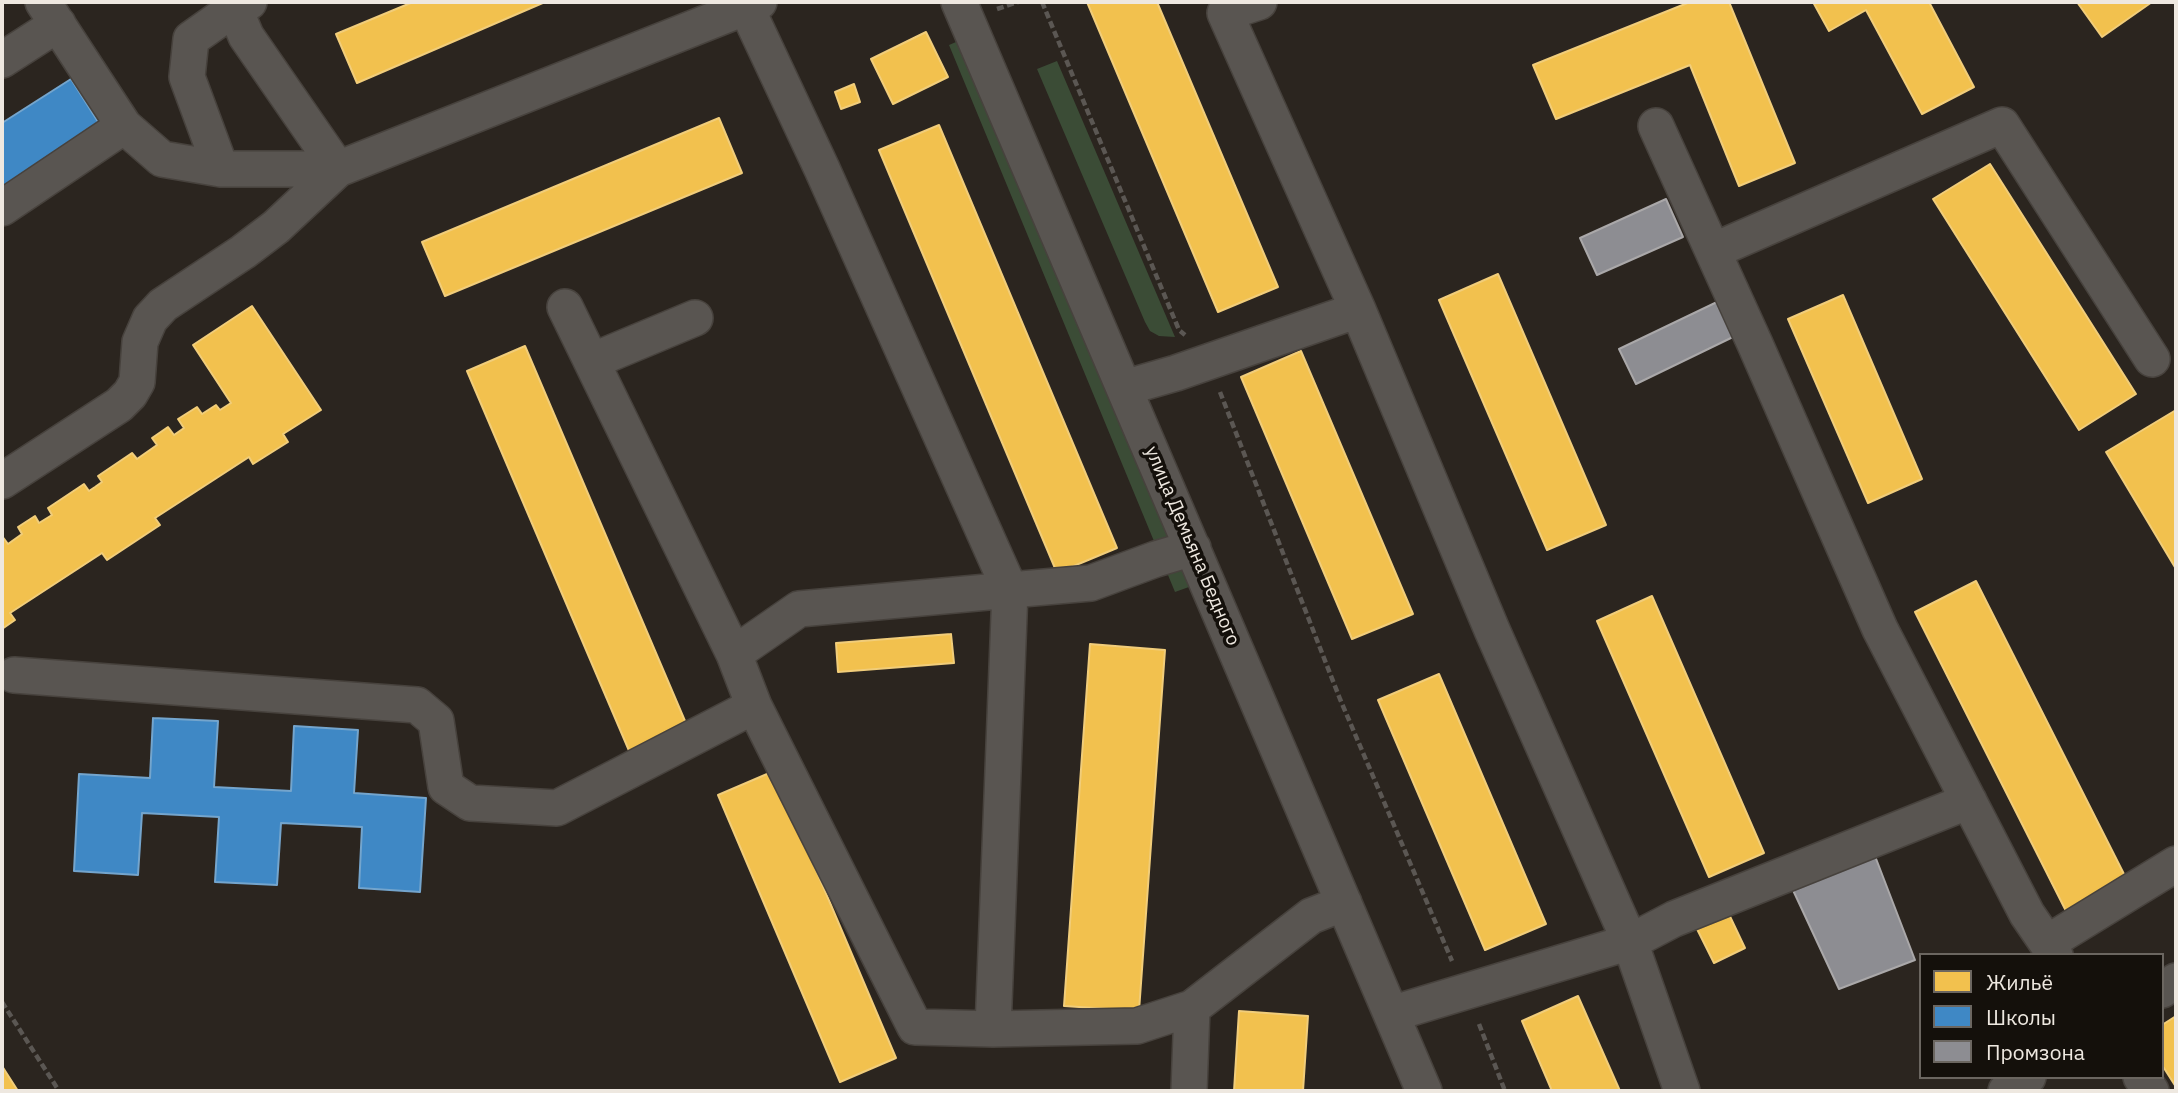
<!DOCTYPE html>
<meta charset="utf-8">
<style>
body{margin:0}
#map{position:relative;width:2178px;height:1093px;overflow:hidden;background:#2b251f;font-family:"IBM Plex Sans",sans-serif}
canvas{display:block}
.frame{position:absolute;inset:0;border:4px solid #eee8e0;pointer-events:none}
.legend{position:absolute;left:1919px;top:953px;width:245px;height:126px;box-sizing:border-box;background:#14100b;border:2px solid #6b6660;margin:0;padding:9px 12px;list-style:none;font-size:21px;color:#eee8e0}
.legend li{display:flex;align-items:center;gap:14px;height:35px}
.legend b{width:35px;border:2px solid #6b6660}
</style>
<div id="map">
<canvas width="2178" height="1093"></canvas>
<div class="frame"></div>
<ul class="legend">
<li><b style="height:19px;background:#f2c14e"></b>Жильё</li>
<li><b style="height:19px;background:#3f88c5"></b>Школы</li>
<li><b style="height:19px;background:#8d8d92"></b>Промзона</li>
</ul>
</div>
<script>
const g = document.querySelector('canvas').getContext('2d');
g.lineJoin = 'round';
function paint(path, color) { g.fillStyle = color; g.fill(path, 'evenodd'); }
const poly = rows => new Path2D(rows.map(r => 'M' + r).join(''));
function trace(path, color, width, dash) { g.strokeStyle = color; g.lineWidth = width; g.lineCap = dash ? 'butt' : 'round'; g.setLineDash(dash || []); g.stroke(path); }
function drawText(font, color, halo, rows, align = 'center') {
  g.font = font + ' "IBM Plex Sans",sans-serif'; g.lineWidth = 7; g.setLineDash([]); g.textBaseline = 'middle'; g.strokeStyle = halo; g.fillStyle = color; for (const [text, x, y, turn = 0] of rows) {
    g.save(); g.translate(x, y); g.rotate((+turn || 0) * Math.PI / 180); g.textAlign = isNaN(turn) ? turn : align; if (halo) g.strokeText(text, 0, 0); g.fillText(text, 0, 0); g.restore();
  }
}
paint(poly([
 [970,36,1200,583,1175,592,949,45],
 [1057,61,1175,337,1159,336,1150,331,1145,322,1037,69]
]), '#3b4c36');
const homes = poly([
 [413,2,545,2,357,83,336,34,413,2],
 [1087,2,1157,2,1278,287,1218,312,1087,2],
 [1690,2,1729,2,1795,163,1739,186,1690,65,1556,119,1533,65,1690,2],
 [1813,2,1929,2,1974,87,1922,114,1866,10,1829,31,1813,2],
 [2077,2,2152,2,2102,37,2077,2],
 [926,32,948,77,893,104,871,59,926,32],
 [854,84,860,102,841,109,835,92,854,84],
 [719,118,742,173,445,296,422,242,719,118],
 [939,125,1117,548,1057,573,879,150,939,125],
 [1990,164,2136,394,2079,430,1933,199,1990,164],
 [1498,274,1606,525,1547,550,1439,300,1498,274],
 [1843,295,1922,479,1868,503,1788,319,1843,295],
 [252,306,321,410,283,434,288,442,253,464,249,457,155,518,160,525,107,560,102,553,10,613,15,620,2,629,2,536,8,544,22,534,18,527,35,516,39,523,52,515,48,508,84,484,89,491,95,487,102,482,98,476,132,453,137,459,157,445,152,438,168,427,174,435,184,428,178,419,197,407,202,414,216,405,220,410,231,403,193,345,252,306],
 [525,346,688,728,630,753,467,371,525,346],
 [1301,351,1413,614,1352,639,1241,377,1301,351],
 [2176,410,2176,569,2106,452,2176,410],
 [1976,581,2129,884,2068,915,1915,612,1976,581],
 [1652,596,1764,853,1709,877,1597,621,1652,596],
 [951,634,954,663,838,672,836,643,951,634],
 [1090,644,1165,650,1139,1011,1064,1006,1090,644],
 [1439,674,1546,924,1485,950,1378,700,1439,674],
 [774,771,896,1058,840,1082,718,795,774,771],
 [1726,908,1745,948,1714,963,1694,923,1726,908],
 [1578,996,1620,1091,1552,1091,1522,1021,1578,996],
 [1239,1011,1308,1016,1303,1091,1234,1091,1239,1011],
 [2176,1016,2176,1087,2162,1065,2162,1025,2176,1016],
 [2,1066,18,1091,2,1091,2,1066]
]);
paint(homes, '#f2c14e');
trace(homes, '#f1cd7a', 2);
const schools = poly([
 [71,79,107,136,2,202,2,123,71,79],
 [153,718,218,721,214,787,291,791,294,726,358,730,354,793,426,798,420,892,359,888,362,827,281,823,277,885,215,882,219,817,142,813,138,875,74,871,79,774,150,778,153,718]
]);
paint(schools, '#3f88c5');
trace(schools, '#74a5cd', 2);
const industry = poly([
 [1666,199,1683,237,1597,275,1580,238,1666,199],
 [1717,302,1733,337,1636,384,1619,349,1717,302],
 [1875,856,1915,960,1839,989,1792,888,1875,856]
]);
paint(industry, '#8d8d92');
trace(industry, '#aaa8a9', 2);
const minor = poly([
 [43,2,124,126,162,159,221,169,338,169,246,36,232,2],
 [959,2,1424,1091],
 [746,7,822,169,1010,590,1091,583,1156,559,1193,548],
 [2,60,58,24],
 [1656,126,1755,344,1880,629,2027,914,2055,955],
 [221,169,187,77,191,39,235,8,249,2],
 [2,208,124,126],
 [1713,251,2002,125,2152,359],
 [565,307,734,654],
 [1358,310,1492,630,1630,942,1682,1091],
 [592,361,695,318],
 [1124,388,1176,373,1358,310,1225,13,1259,2],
 [2,481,119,405,130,394,137,382,140,342,150,319,163,305,243,252,276,227,338,169,759,2],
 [14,675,417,705,436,721,446,787,470,803,557,808,754,706],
 [2047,943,2176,864],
 [2162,990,2176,981],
 [1391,1014,1630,942,1674,919,1969,801],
 [993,1029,1010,590,799,609,734,654,754,706,915,1027,993,1029,1137,1026,1192,1008,1311,916,1344,903],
 [2141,1077,2151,1091],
 [1189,1091,1192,1008],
 [2006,1091,2028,1077]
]);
trace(minor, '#47423d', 38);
trace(poly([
 [1042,2,1179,330,1185,335],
 [997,9,1018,2],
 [1220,392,1340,699,1452,961],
 [2,1002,59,1091],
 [1479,1024,1505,1091]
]), '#5b5753', 4.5, [7, 3.5]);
trace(minor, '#595551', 35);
drawText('19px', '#eee8e0', '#14100b', [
 ["улица Демьяна Бедного",1192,546,67]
]);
</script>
